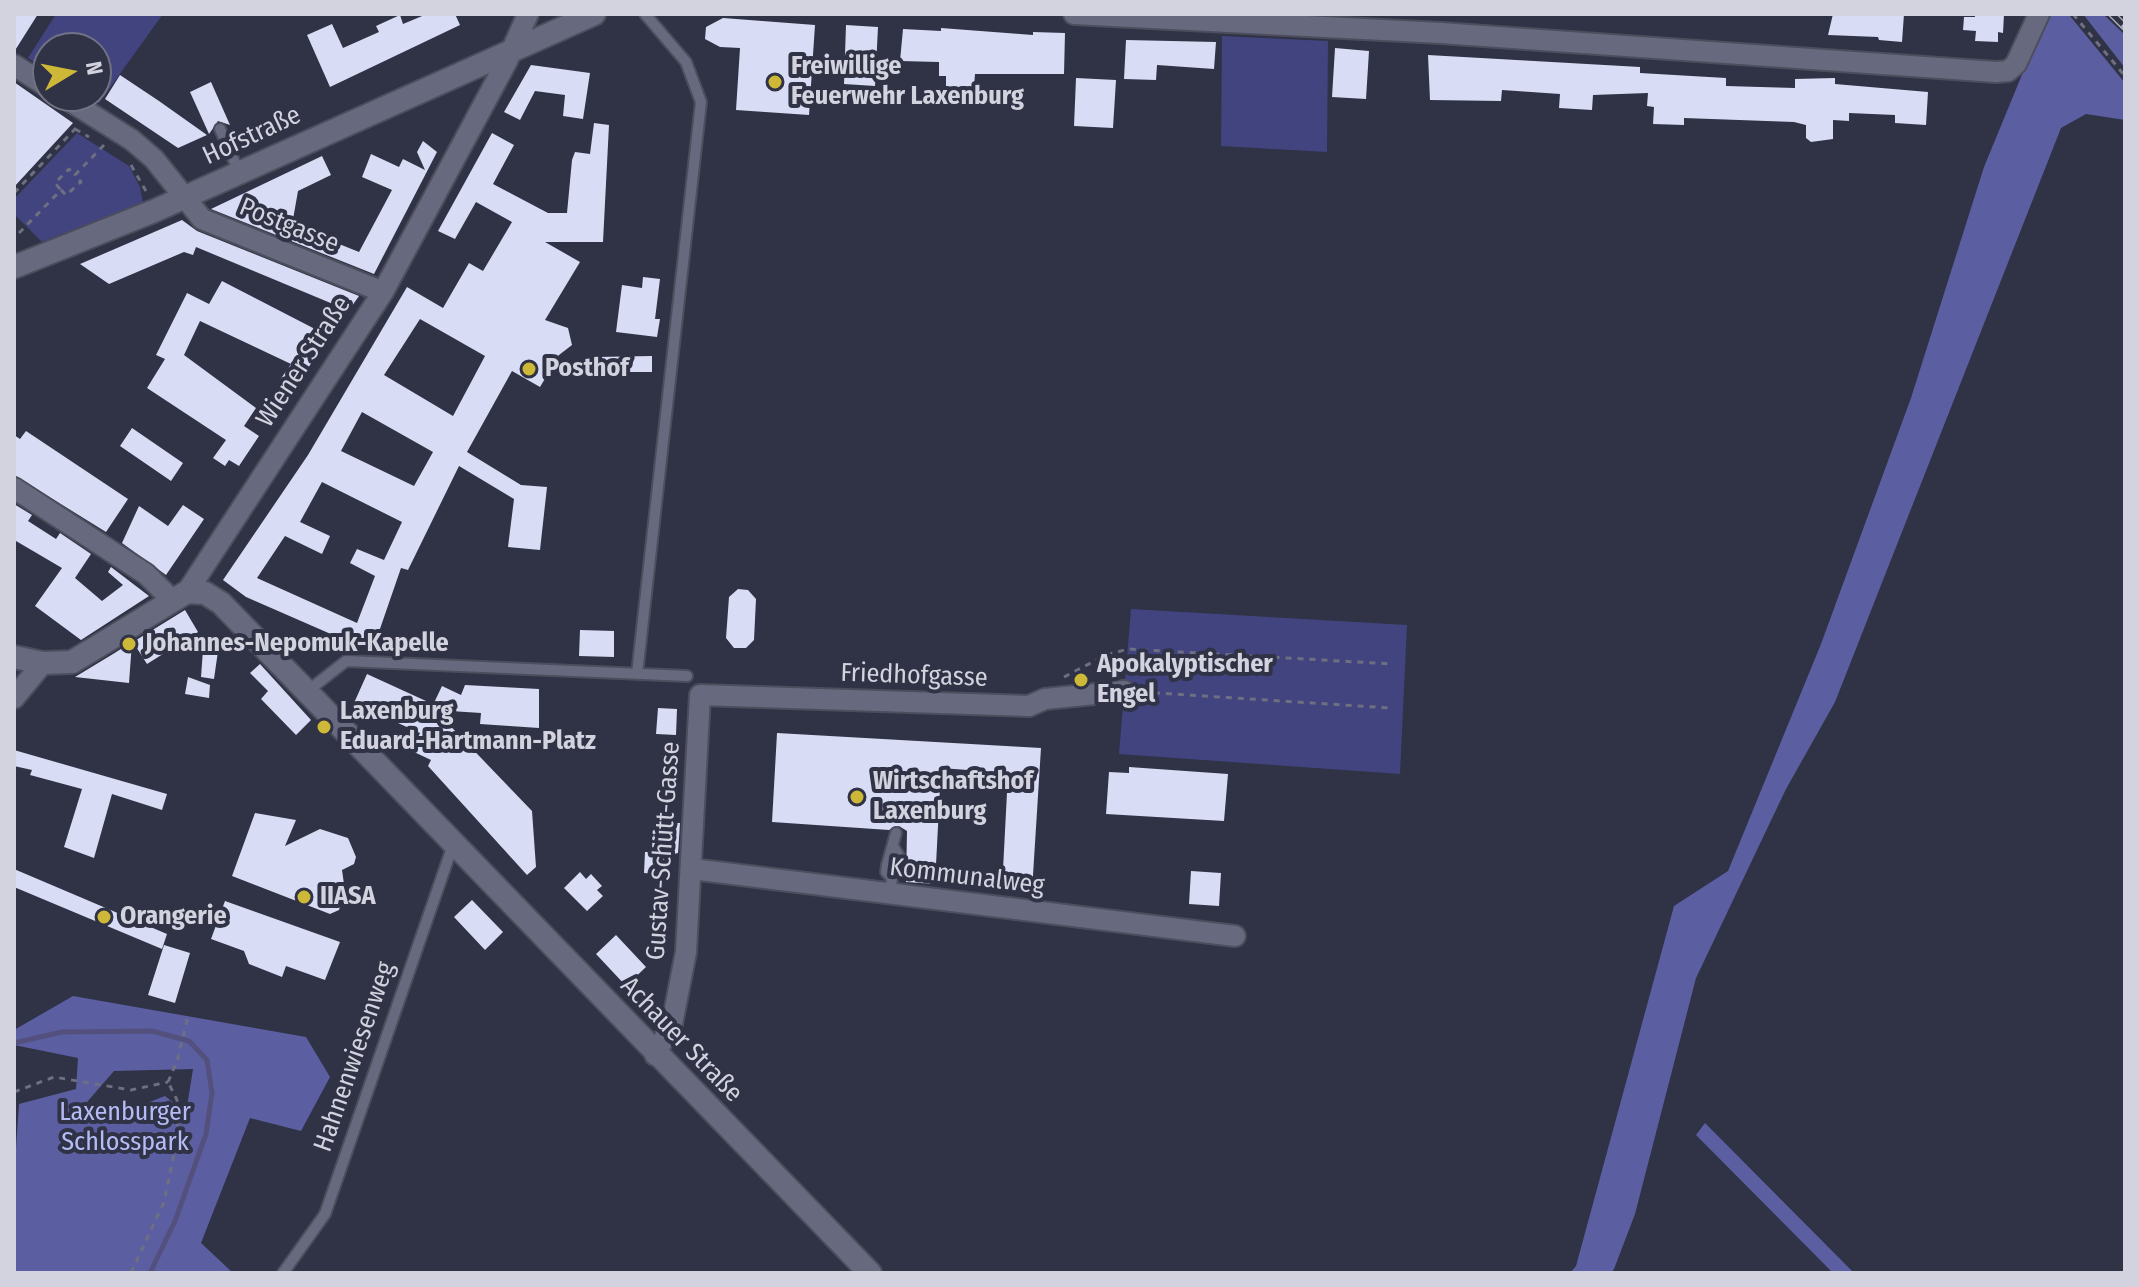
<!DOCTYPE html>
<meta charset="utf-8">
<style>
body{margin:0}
#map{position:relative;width:2139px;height:1287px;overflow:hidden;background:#303245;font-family:"Fira Sans Condensed",sans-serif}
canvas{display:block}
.frame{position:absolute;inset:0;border:16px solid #d2d3df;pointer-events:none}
.north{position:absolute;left:32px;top:32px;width:80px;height:80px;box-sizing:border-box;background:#303245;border:2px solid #717283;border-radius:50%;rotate:80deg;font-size:22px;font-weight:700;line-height:32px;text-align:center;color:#d2d3df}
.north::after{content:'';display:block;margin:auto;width:28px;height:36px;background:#ceb837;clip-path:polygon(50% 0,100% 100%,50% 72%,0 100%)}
</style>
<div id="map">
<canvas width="2139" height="1287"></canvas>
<div class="frame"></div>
<div class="north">N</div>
</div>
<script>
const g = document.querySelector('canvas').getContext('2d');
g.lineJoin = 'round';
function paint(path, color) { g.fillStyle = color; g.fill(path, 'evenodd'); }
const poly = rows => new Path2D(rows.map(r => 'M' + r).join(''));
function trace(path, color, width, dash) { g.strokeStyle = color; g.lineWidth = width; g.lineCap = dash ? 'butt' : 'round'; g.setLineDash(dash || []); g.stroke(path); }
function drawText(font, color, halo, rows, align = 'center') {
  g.font = font + ' "Fira Sans Condensed",sans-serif'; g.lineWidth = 8; g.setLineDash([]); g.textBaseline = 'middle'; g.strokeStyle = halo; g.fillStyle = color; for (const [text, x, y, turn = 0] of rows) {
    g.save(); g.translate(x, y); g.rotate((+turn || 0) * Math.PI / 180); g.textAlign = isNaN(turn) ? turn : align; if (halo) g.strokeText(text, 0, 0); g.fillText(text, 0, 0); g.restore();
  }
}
paint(poly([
 [56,14,163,14,99,103,87,96,96,96,96,48,48,48,48,71,28,58],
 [1222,36,1328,41,1327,152,1221,146],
 [77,133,129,166,140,187,143,203,42,242,14,214,14,199],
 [1131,609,1407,625,1400,774,1119,754]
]), '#42447f');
paint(poly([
 [2047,14,2070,16,2125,83,2125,120,2086,114,2061,128,1835,702,1786,789,1696,978,1635,1214,1614,1269,1611,1273,1570,1273,1576,1266,1674,906,1728,871,1821,644,1911,398,1984,167],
 [2083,14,2103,14,2125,35,2125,68],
 [73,996,306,1037,330,1077,301,1131,250,1118,201,1243,233,1273,14,1273,14,1177,19,1104,76,1089,78,1058,14,1045,14,1030],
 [193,1069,186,1113,165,1096,116,1115,87,1102,114,1071],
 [1705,1123,1854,1273,1833,1273,1696,1135]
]), '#5b5fa2');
trace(poly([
 [14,1043,62,1032,152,1031,189,1041,207,1060,212,1093,206,1134,175,1221,150,1273]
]), '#53507e', 5);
paint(poly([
 [14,14,38,14,14,52],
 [427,14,455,14,460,25,330,87,307,35,332,24,343,48,379,32,376,26,400,15,403,24],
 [1833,14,1904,14,1902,42,1879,40,1878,37,1828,35],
 [1975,14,2004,14,2003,33,1998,32,1998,42,1975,41,1976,31,1963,30,1964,17,1975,17],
 [723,18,815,25,809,115,736,110,740,48,720,47,705,39,706,27],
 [846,25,878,27,875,86,844,84],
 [941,28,1033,35,1033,32,1065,33,1064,74,975,74,974,87,967,96,956,97,946,91,946,76,939,76,939,62,900,61,903,29,941,31],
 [1126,40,1216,42,1214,69,1157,65,1156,80,1124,79],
 [1335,48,1369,51,1366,99,1332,97],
 [1428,55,1640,67,1640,73,1726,78,1726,86,1795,88,1795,79,1835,78,1835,84,1928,92,1926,125,1895,123,1895,115,1849,113,1849,121,1833,120,1833,139,1811,142,1806,138,1806,125,1794,122,1684,118,1684,125,1653,124,1654,107,1647,106,1648,93,1593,95,1592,110,1559,108,1560,94,1502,90,1501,101,1430,100],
 [531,65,590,73,583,119,563,116,565,95,535,91,520,120,504,112],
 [120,75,159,101,207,135,178,148,105,99],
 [1076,78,1116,80,1113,128,1074,126],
 [14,82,73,123,14,187],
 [211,82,230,125,218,121,209,134,190,92],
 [594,123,609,125,603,242,545,242,580,262,545,320,568,328,572,345,559,355,540,387,512,371,467,452,521,485,547,487,540,550,508,547,514,499,459,466,408,570,401,568,372,652,246,597,223,580,308,455,407,287,443,308,469,263,483,271,512,222,476,202,455,239,438,231,492,133,514,145,493,184,548,213,567,213,572,160,575,152,590,154],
 [420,319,485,356,453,416,384,375],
 [362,412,433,452,414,486,341,451],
 [322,482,402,522,384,560,357,549,350,563,375,576,357,623,257,578,285,536,322,554,330,536,300,522],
 [423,141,437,152,374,274,211,209,322,156,331,175,298,191,292,225,359,252,392,190,362,177,371,154,399,167,403,159,425,170,417,152],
 [182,220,197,231,359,296,293,389,280,380,291,364,200,321,184,355,256,408,244,426,259,436,239,466,229,460,225,466,213,458,226,440,147,388,165,359,156,355,187,293,209,304,222,281,315,329,333,304,196,247,193,255,184,252,109,284,80,264],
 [643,277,660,279,655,319,660,319,657,337,616,332,622,285,642,288],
 [652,356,652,372,596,372,596,357],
 [132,428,183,463,171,481,120,446],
 [26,431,128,499,106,532,14,475,14,435,20,439],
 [14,504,32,515,28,521,56,539,60,533,91,554,75,578,102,601,123,585,108,572,111,567,149,596,81,640,35,606,62,568,16,541,14,544],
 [183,505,204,519,166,575,122,543,139,506,168,526],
 [738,589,748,590,756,599,754,640,746,648,734,648,726,638,729,597],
 [185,610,198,632,147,664,133,642],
 [580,630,614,631,614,657,579,656],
 [204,636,217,637,219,644,214,679,201,677],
 [132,642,129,683,75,677,113,654],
 [260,664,311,720,296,735,261,699,268,691,250,673],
 [367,674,426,701,432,707,442,686,461,695,465,685,539,689,539,728,480,724,481,713,435,710,532,811,536,867,527,875,428,766,431,760,412,751,420,733,354,703],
 [188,677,210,685,209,698,185,694],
 [658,708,677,709,676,735,656,734],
 [777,733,1041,748,1032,891,1002,889,1008,773,941,768,935,884,906,882,907,831,899,826,889,830,772,822],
 [14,750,167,794,162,810,112,794,94,858,64,847,82,789,30,775,32,770,14,766],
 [1129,767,1228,774,1224,821,1106,814,1109,772,1129,773],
 [255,813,296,820,285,846,320,829,348,838,356,857,354,864,342,870,345,891,339,910,330,914,232,876],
 [653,823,680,823,678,853,670,855,669,875,644,873,645,852,652,852],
 [14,869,167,934,162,949,14,887],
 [1191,871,1221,873,1219,906,1189,904],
 [580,872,586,879,591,874,602,886,597,890,603,896,587,911,564,888],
 [472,900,503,932,485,950,454,917],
 [225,901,340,942,325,980,286,966,282,977,249,964,244,951,211,939],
 [616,935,646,967,626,986,596,954],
 [164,945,190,953,175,1003,148,995]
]), '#d8dcf4');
const service = poly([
 [220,129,239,172],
 [637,674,701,102,686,62,645,14],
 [309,690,346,661,687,676],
 [892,878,886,872,887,865,896,833],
 [890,893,892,878,898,867,899,856,894,848],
 [283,1273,325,1214,453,845]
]);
const minor = poly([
 [1074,14,1441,33,1996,72,2008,71,2016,64,2039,14],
 [14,65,48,87],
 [62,96,132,140,154,159,202,219,383,292],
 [14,488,146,574,171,599],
 [187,592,383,292,507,61,528,14],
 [14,698,43,663],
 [692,869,1235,936],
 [655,1055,672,1024,686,952,700,695,1029,706,1045,699,1124,691]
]);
const tertiary = poly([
 [14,657,43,663,72,662,187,592,205,593,221,603,870,1273]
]);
const secondary = poly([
 [14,267,154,211,594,14]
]);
trace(service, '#4c4e5d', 14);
trace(minor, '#4c4e5d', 24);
trace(tertiary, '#4c4e5d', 26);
trace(secondary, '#4c4e5d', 26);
trace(poly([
 [2073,14,2125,76],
 [75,129,89,137],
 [131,165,147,193],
 [60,189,55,183,69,169,75,175],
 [14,193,76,128],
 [19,233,61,190,66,195,81,182,75,175,104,145],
 [283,638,333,653],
 [1064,677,1106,655,1128,649,1393,664],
 [1142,692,1390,708],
 [168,1082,177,1061,188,1017],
 [14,1092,54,1077,131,1090,168,1082],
 [131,1273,164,1202,178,1135,177,1100,168,1082]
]), '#6e6f80', 3, [6, 6]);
trace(service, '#67697f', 10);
trace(minor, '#67697f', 20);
trace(tertiary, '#67697f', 22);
trace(secondary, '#67697f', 22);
const rail = poly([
 [2112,14,2125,27]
]);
trace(rail, '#a8aab7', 8);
trace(rail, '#303245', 5, [15]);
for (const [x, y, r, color] of [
 [775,82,8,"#ceb837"],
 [529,369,8,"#ceb837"],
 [129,644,8,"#ceb837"],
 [1081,680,8,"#ceb837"],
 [324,727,8,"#ceb837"],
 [857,797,8,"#ceb837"],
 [304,897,8,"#ceb837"],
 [104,917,8,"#ceb837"]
]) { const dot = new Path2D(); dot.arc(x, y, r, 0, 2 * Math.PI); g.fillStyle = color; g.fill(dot); trace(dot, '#303245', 3); }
drawText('bold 26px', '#d2d3df', '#303245', [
 ["Freiwillige",791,67],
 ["Feuerwehr Laxenburg",791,97],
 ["Posthof",545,369],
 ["Johannes-Nepomuk-Kapelle",145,644],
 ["Apokalyptischer",1097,665],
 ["Engel",1097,695],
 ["Laxenburg",340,712],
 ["Eduard-Hartmann-Platz",340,742],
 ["Wirtschaftshof",873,782],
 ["Laxenburg",873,812],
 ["IIASA",320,897],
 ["Orangerie",120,917]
], 'left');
drawText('26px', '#d2d3df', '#303245', [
 ["Hofstraße",252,136,-25],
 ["Postgasse",289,226,22],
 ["Wiener Straße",304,362,-57],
 ["Friedhofgasse",914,676,2],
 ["Gustav-Schütt-Gasse",664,851,-86],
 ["Kommunalweg",967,877,7],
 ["Achauer Straße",681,1040,46],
 ["Hahnenwiesenweg",355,1057,-71]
]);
drawText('26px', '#b5bcf5', '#303245', [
 ["Laxenburger",125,1113],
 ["Schlosspark",125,1143]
]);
</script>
